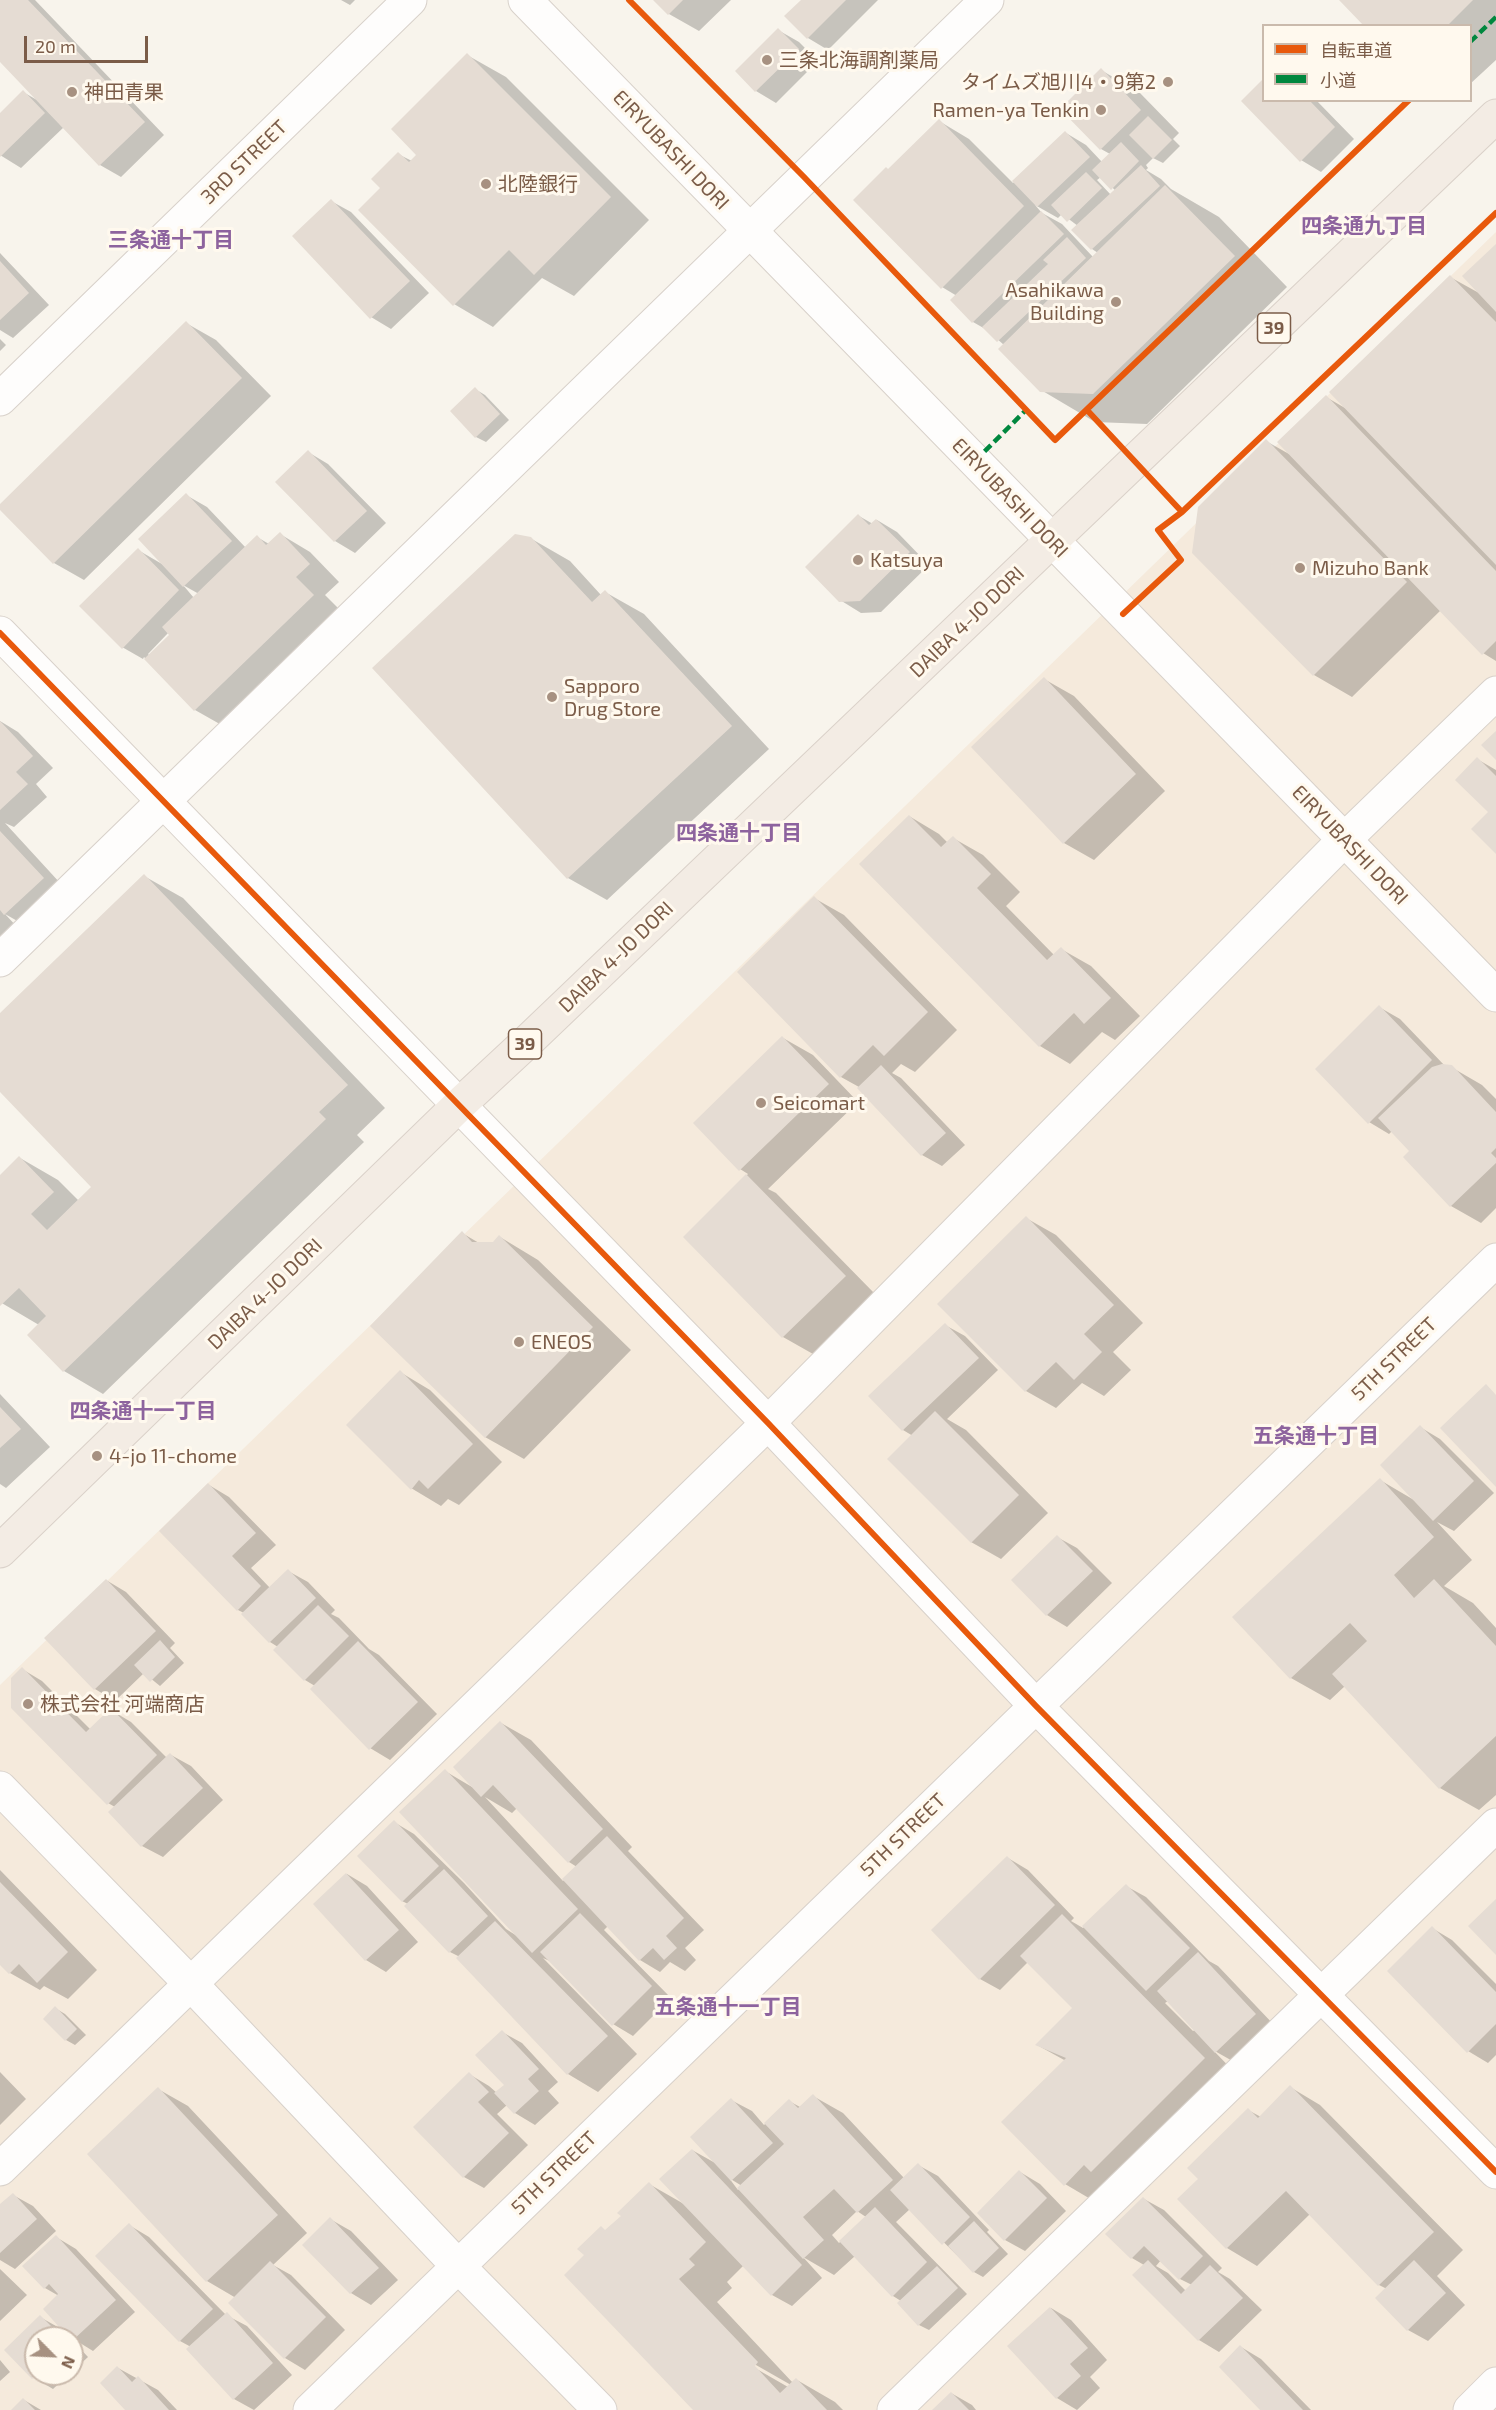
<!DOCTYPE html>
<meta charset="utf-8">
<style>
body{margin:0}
#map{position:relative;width:1496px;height:2410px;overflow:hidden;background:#f8f4ec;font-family:"Exo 2","Noto Sans JP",sans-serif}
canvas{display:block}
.legend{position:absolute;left:1262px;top:24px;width:210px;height:78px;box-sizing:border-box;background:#fff9ee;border:2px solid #cabaac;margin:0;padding:8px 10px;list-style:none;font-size:18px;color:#7b5c48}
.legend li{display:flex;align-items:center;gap:12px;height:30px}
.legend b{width:30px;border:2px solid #cabaac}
.north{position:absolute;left:24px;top:2326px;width:60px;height:60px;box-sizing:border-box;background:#fff9ee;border:2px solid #cabaac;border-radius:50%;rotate:114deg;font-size:16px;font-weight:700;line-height:24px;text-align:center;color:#7b5c48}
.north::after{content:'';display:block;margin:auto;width:21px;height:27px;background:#a79181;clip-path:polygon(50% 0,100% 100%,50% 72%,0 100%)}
.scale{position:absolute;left:24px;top:36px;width:124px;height:27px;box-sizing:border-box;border:3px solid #7b5c48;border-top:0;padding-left:8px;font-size:18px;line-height:21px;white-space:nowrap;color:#7b5c48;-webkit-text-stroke:4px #fff9ee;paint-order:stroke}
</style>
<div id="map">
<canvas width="1496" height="2410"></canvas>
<ul class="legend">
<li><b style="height:8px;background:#e8590c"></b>自転車道</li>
<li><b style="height:8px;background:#00873e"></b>小道</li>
</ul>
<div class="north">N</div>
<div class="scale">20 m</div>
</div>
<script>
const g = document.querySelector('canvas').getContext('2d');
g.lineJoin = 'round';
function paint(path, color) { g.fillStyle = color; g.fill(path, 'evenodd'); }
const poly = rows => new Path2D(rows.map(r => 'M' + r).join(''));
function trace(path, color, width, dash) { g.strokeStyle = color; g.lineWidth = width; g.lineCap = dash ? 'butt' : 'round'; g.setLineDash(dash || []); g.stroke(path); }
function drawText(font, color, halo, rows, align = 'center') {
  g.font = font + ' "Exo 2","Noto Sans JP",sans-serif'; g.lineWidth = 6; g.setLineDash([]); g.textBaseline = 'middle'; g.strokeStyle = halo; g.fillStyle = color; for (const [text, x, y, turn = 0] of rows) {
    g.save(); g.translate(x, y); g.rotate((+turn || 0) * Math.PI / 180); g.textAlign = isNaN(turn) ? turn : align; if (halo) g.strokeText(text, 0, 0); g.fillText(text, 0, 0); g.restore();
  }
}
paint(poly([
 [1496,232,1496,2410,0,2410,0,1685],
 [36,2338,72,2338,72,2374,36,2374]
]), '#f5eadc');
paint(poly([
 [0,0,35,0,164,135,121,177,100,165,64,127,21,168,0,155,0,115,23,92,37,100,0,60],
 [341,0,355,0,350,5],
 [655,0,731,0,699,31,669,14],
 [803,0,878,0,828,50,808,38,786,16],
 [1341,0,1496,0,1496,60,1470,84,1470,26,1366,26],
 [778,30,799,42,818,61,776,103,756,91],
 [467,55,506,77,649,220,574,296,542,278,493,327,454,304,398,154,412,161,418,155],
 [1101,70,1140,93,1179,133,1173,139,1180,146,1163,163,1153,158,1146,165,1148,168,1146,170,1161,179,1171,189,1219,217,1287,287,1147,424,1095,422,1041,390,1004,345,987,330,973,322,952,300,957,296,942,287,889,171,939,121,969,139,1013,183,1066,133,1086,145,1102,162,1110,154,1101,149],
 [1101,177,1116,191,1111,195,1097,180],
 [1035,205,1058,218,1062,214,1078,226,1092,249,1098,253,1093,257,1062,224,1042,213],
 [1264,100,1316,100,1354,139,1321,172,1301,160],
 [331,201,351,212,429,293,391,329,371,317],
 [1496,246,1496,661,1483,653,1441,610,1352,697,1314,675,1266,441,1289,454,1326,397,1345,408,1450,277,1479,293],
 [0,253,49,305,13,338,0,330],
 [186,323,216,340,271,396,84,580,54,563,0,506],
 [0,339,6,345,0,351],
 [475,389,485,395,509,420,486,442,476,437],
 [308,452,328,464,386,523,355,553,335,541,277,482],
 [186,495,207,507,246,548,257,537,269,544,280,534,310,552,339,582,325,595,343,613,225,727,195,710,144,657,143,659,122,647,138,550,162,564],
 [183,585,199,594,194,598],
 [169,632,172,635,150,656,148,654],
 [859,516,873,524,877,520,897,532,929,565,881,612,861,613,840,600],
 [530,538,570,561,601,595,605,592,644,614,769,749,607,900,568,878],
 [1044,679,1074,696,1165,791,1094,860,1064,843],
 [0,721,18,732,53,768,36,784,47,797,14,827,5,823,72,896,35,931,5,914,19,929,0,947],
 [1477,759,1496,770,1496,851,1490,812],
 [909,816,939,834,948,843,953,838,983,855,1020,892,1006,906,1054,955,1061,949,1091,966,1140,1016,1115,1040,1102,1032,1070,1064,1040,1046],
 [144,876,183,898,385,1108,357,1135,364,1142,103,1394,64,1371,29,1335,39,1325,0,1302,0,1177,20,1158,58,1180,79,1201,94,1187,0,1090,0,1015],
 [814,898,844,915,957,1030,915,1072,901,1064,892,1073,901,1078,965,1145,942,1166,922,1155,859,1087,841,1077],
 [1379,1007,1400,1019,1445,1066,1451,1067,1482,1085,1496,1099,1496,1208,1481,1223,1451,1206,1411,1151,1392,1131,1389,1134,1369,1122],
 [783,1038,813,1055,858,1102,768,1189,776,1193,875,1294,813,1354,783,1337,685,1237,748,1174,740,1169],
 [1026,1218,1056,1235,1143,1323,1113,1352,1131,1370,1104,1396,1082,1383,1056,1408,1026,1391],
 [462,1233,479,1243,493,1243,500,1237,538,1260,631,1350,524,1459,485,1437],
 [945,1325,965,1336,998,1370,947,1419,966,1430,1048,1513,1001,1559,971,1542,913,1436,903,1430],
 [400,1372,430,1390,502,1462,459,1505,448,1499,441,1506,411,1488],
 [0,1394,50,1447,6,1488,0,1484],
 [1420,1427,1440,1439,1494,1493,1454,1531,1437,1522,1472,1560,1444,1586,1473,1603,1496,1628,1496,1795,1479,1810,1440,1788,1345,1686,1330,1700,1291,1678,1234,1617,1380,1480,1414,1500],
 [209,1485,229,1497,276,1545,251,1568,270,1588,288,1571,308,1582,335,1610,331,1614,339,1618,369,1649,379,1655,437,1714,390,1760,370,1748,315,1686,305,1680,278,1647,270,1642,244,1613,238,1610],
 [1057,1537,1077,1548,1112,1583,1067,1627,1047,1615],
 [106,1580,126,1592,175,1643,170,1648,184,1663,160,1686,144,1673,115,1701,95,1689,46,1638],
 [22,1669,42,1681,91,1730,111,1710,131,1722,167,1758,171,1755,191,1766,223,1800,163,1857,142,1846,115,1807,108,1803],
 [501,1723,531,1740,632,1847,628,1851,704,1930,685,1948,696,1960,685,1971,670,1962,660,1972,640,1960,608,1926,604,1930,671,1998,633,2036,613,2024,552,1962,543,1958,637,2054,598,2092,568,2074,460,1957,450,1952,408,1904,402,1901,394,1822,414,1834,464,1883,506,1929,517,1936,445,1771,472,1787],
 [485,1797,512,1813,517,1808,569,1862,577,1867,563,1881],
 [1008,1858,1028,1870,1074,1918,1071,1921,1083,1928,1126,1886,1146,1897,1209,1961,1218,1966,1275,2026,1236,2063,1213,2050,1243,2081,1104,2207,1065,2184,1066,2061,1037,2045,1074,2008,1028,1962,1000,1990,980,1979],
 [1168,2001,1195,2030,1193,2031,1165,2003],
 [0,1870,97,1970,68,1999,44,1986,40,1990,10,1973,0,1963],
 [347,1874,367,1886,418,1942,386,1972,366,1960,315,1904],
 [1432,1928,1452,1940,1496,1984,1496,2055,1488,2063,1468,2051],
 [55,2008,65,2014,86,2035,75,2045,66,2040],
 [502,2032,522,2043,558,2082,548,2091,559,2103,535,2125,515,2113,507,2105,497,2114,528,2145,484,2188,464,2177,469,2074,489,2086,497,2093,506,2085],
 [0,2072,26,2099,0,2125],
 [1290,2087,1320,2105,1463,2250,1437,2276,1465,2305,1428,2341,1408,2330,1387,2289,1379,2285,1310,2214,1257,2266,1227,2248,1179,2199,1200,2179,1248,2110,1261,2117],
 [158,2089,188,2106,307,2233,273,2265,291,2275,345,2330,305,2370,285,2358,236,2298,207,2281,89,2154],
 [813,2096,843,2113,904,2178,918,2165,938,2176,989,2230,987,2232,1008,2254,983,2277,974,2272,910,2209,896,2222,967,2294,929,2330,919,2325,901,2301,893,2296,855,2256,834,2275,803,2257,822,2278,792,2306,772,2295,744,2265,727,2282,732,2288,717,2302,793,2383,797,2380,835,2402,843,2410,695,2410,607,2231,623,2216,649,2184,684,2204,692,2150,717,2164,731,2100,752,2111,764,2125,789,2101,800,2107],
 [729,2178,742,2186,738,2190],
 [857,2211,866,2217,839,2243,832,2235],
 [749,2361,791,2385,788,2387,748,2364],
 [1020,2172,1040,2184,1066,2211,1025,2251,1005,2240],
 [13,2195,33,2206,56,2231,15,2269,0,2260,0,2206],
 [1144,2199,1164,2210,1222,2268,1218,2272,1230,2279,1262,2310,1219,2352,1199,2340,1134,2275,1144,2265,1132,2258],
 [1161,2260,1180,2279,1192,2285,1186,2291,1168,2273,1156,2266],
 [330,2219,351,2231,398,2280,371,2305,351,2293],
 [129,2225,149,2237,226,2315,247,2326,292,2375,254,2410,234,2399,191,2347,180,2341],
 [56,2237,76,2249,135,2312,93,2351,72,2338,36,2338,36,2374,69,2374,53,2389,33,2377,6,2350,40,2317,63,2330,59,2296,45,2288],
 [0,2269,27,2295,0,2321],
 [1051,2308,1071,2320,1107,2360,1090,2377,1100,2388,1077,2410,1057,2398],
 [72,2340,88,2357,72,2372],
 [1241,2347,1261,2359,1311,2410,1263,2410],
 [0,2360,10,2372,0,2381],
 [118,2368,158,2390,177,2410,127,2410],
 [951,2393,972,2405,976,2410,935,2410],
 [24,2400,41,2410,13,2410]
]), '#0003');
paint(poly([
 [0,0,28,0,145,122,99,166,0,62],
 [653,0,683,0,668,15],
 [801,0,846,0,807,39,784,16],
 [1339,0,1473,0,1447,26,1364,26],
 [778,28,799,49,755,92,735,71],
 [467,53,611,197,534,275,509,250,453,306,358,210,380,188,371,179,398,152,409,162,416,155,391,129],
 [1101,68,1141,110,1100,150,1060,109],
 [1264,78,1264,100,1309,100,1335,127,1300,162,1241,101],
 [23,90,45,113,0,157,0,113],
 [1148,116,1172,140,1153,159,1129,135],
 [939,119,1024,206,941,289,853,200,886,167,888,169],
 [1065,131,1090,157,1037,207,1012,181],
 [1121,142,1139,161,1111,190,1092,170],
 [1141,165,1160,186,1091,250,1071,230],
 [1086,172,1102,188,1067,222,1051,205],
 [1165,185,1235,256,1093,394,1040,392,998,349],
 [331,199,410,281,370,319,292,236],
 [1041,211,1064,234,972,323,950,300],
 [1067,237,1086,258,997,342,982,327,1048,264,1043,260],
 [1496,244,1496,312,1462,276],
 [0,261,29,293,0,320],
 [1450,275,1496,322,1496,565,1329,392],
 [186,321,242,378,53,564,0,510,0,504],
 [475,387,500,414,475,438,450,411],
 [1326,395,1496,571,1496,641,1482,655,1277,442],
 [1266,439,1407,582,1313,676,1192,553,1198,507],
 [308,450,367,511,334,542,275,482],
 [186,493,232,541,183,587,138,539],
 [858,514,869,525,876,519,910,552,860,601,839,602,805,567],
 [280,532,310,564,296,577,314,595,194,711,144,659,169,635,162,627,257,535,266,545],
 [515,534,531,537,592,602,605,590,732,726,567,879,372,668],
 [138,548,179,590,122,649,79,606],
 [1044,677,1136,774,1063,844,971,747],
 [0,721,33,756,16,772,28,784,0,810],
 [1496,731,1496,760,1481,745],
 [1477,757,1496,776,1496,854,1471,829,1488,812,1455,780],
 [909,815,941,847,953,836,991,874,977,888,1047,960,1061,947,1111,998,1084,1024,1074,1013,1039,1047,859,864],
 [0,831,44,878,4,915,0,910],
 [144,874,348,1085,319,1112,326,1119,63,1372,27,1335,46,1316,19,1288,0,1306,0,1175,19,1156,54,1192,31,1214,47,1230,91,1187,0,1092,0,1013],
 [814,896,928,1012,884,1056,873,1045,840,1078,737,972],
 [1379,1005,1432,1060,1368,1124,1315,1069],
 [782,1036,829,1084,739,1171,693,1123],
 [1442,1064,1452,1065,1496,1112,1496,1148,1491,1153,1496,1158,1496,1163,1450,1207,1403,1157,1409,1151,1378,1118,1432,1067],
 [881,1065,946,1133,921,1156,857,1088],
 [746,1174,846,1276,782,1338,683,1237],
 [1026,1216,1114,1305,1084,1334,1102,1352,1074,1380,1056,1362,1025,1392,937,1304],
 [462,1231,472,1242,493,1242,499,1235,593,1327,485,1438,370,1326],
 [945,1323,979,1358,902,1431,868,1396],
 [400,1370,473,1444,428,1489,419,1480,411,1490,346,1425],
 [1486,1384,1496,1395,1496,1487,1440,1428],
 [0,1407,21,1429,0,1448],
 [935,1411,1019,1495,971,1543,887,1459],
 [1420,1425,1474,1481,1433,1521,1380,1465],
 [1380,1478,1434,1537,1394,1575,1414,1598,1434,1579,1496,1646,1496,1736,1439,1789,1332,1674,1367,1641,1350,1623,1290,1679,1232,1617],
 [208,1483,256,1533,232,1556,261,1586,237,1611,159,1531],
 [1057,1535,1093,1571,1046,1616,1011,1580],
 [288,1569,316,1598,269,1643,241,1614],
 [106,1579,156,1631,94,1690,44,1638],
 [318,1605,349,1636,304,1681,273,1650],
 [160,1640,175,1657,150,1682,134,1665],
 [358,1641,418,1702,369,1750,310,1689],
 [22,1667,86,1732,111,1708,157,1755,107,1805,11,1708,11,1678],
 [500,1721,603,1829,568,1863,493,1785,481,1797,453,1767],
 [170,1753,203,1788,141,1847,108,1812],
 [445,1769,578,1909,532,1953,399,1812],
 [394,1820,439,1866,402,1902,357,1856],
 [607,1836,684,1918,666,1936,677,1948,664,1960,653,1948,639,1961,562,1879],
 [1007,1856,1055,1905,979,1980,931,1930],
 [444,1869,488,1916,449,1953,404,1906],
 [346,1873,399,1930,365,1961,313,1904],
 [0,1882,68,1952,37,1983,19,1964,9,1974,0,1965],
 [1126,1884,1190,1948,1146,1991,1082,1926],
 [1496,1899,1496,1955,1468,1926],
 [580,1913,652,1986,612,2026,540,1952],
 [1062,1914,1205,2058,1091,2172,1084,2165,1064,2186,1001,2122,1066,2058,1035,2045,1072,2008,1020,1956],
 [495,1921,608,2036,567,2075,456,1958],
 [1432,1926,1496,1992,1496,2024,1467,2053,1387,1971],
 [1198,1952,1256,2014,1215,2053,1157,1991],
 [55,2006,77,2029,65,2041,43,2019],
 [502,2030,539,2069,528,2079,539,2091,514,2114,494,2093,504,2085,475,2055],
 [469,2072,489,2092,478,2102,509,2133,463,2178,413,2127],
 [1290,2085,1434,2232,1378,2286,1286,2191,1226,2249,1177,2199,1198,2179,1187,2168,1248,2108,1258,2118],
 [158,2087,278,2215,206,2282,87,2154],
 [813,2094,893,2180,857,2213,834,2189,803,2217,824,2240,803,2259,737,2188,784,2144,764,2123,789,2099,798,2108],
 [731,2098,773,2143,731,2181,690,2137],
 [692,2149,802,2265,771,2296,659,2179],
 [918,2163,970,2217,942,2245,890,2190],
 [1019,2170,1047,2198,1004,2241,977,2213],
 [649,2182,706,2242,689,2259,695,2265,679,2279,758,2362,755,2366,780,2393,796,2378,827,2410,693,2410,564,2275,584,2255,577,2249,601,2226,605,2230,621,2216,617,2213],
 [13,2193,37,2219,0,2253,0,2204],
 [1143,2197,1203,2256,1179,2280,1144,2246,1131,2259,1105,2234],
 [875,2207,927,2262,892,2297,839,2241],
 [330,2217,379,2268,350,2294,302,2245],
 [974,2221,999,2248,973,2273,948,2246],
 [129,2223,213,2309,179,2342,95,2256],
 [56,2235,116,2300,72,2341,72,2338,69,2338,43,2309,58,2294,49,2284,44,2289,22,2266],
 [1148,2260,1181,2294,1210,2265,1243,2298,1198,2341,1132,2275],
 [1414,2260,1446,2293,1407,2331,1375,2298],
 [270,2261,326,2317,284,2359,228,2303],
 [937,2266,958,2288,918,2326,897,2303],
 [1050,2307,1088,2348,1070,2364,1081,2376,1056,2399,1007,2346],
 [227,2312,273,2363,233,2400,186,2349],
 [40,2315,63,2338,36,2338,36,2375,32,2379,4,2350],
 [1240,2345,1303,2410,1260,2410,1219,2367],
 [117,2366,132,2382,138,2376,169,2410,125,2410,100,2383],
 [951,2392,969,2410,932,2410],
 [23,2398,35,2410,11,2410]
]), '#e5dcd3');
const minor = poly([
 [0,399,410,0],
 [0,960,987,0],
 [0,1788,191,1984,458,2266,600,2410],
 [0,2169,768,1423,1344,840,1496,693],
 [310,2410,1496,1260],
 [894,2410,1496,1825]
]);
const tertiary = poly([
 [525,0,1496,995],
 [0,633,768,1423,1036,1706,1496,2172],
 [1470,2410,1496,2384]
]);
const trunk = poly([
 [0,1551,458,1106,528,1041,1496,116]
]);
trace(minor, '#d8d1ca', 35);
trace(tertiary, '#d8d1ca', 35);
trace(trunk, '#dad1c9', 35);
trace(minor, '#fefdfc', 33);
trace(tertiary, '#fefdfc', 33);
trace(trunk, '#f3ece4', 33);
trace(poly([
 [1470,42,1496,17],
 [975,461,1027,409]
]), '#00873e', 4.5, [9, 4.5]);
trace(poly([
 [629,0,804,177,1055,440,1409,100],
 [1087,410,1182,512],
 [1123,614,1181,560,1158,530,1182,512,1496,213],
 [0,633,768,1423,1036,1706,1496,2172]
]), '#e8590c', 6);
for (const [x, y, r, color] of [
 [767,60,6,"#a79181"],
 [1168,82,6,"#a79181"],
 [72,92,6,"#a79181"],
 [1101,110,6,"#a79181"],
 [486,184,6,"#a79181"],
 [1116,302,6,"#a79181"],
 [858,560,6,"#a79181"],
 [1300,568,6,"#a79181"],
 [552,697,6,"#a79181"],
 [761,1103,6,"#a79181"],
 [519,1342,6,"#a79181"],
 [97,1456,6,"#a79181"],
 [28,1704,6,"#a79181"]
]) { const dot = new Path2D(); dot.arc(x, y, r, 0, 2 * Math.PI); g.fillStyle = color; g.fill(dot); trace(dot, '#fff9ee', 2); }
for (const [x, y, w] of [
 [1274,328,33],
 [525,1044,33]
]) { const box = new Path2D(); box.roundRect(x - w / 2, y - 15, w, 30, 4.5); g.fillStyle = '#fff9ee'; g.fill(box); trace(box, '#7b5c48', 1.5); }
drawText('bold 18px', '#7b5c48', null, [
 ["39",1274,328],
 ["39",525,1044]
]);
drawText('20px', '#7b5c48', '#fff9ee', [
 ["三条北海調剤薬局",779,60],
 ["タイムズ旭川4・9第2",1156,82,"right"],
 ["神田青果",84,92],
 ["Ramen-ya Tenkin",1089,110,"right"],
 ["北陸銀行",498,184],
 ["Asahikawa",1104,290,"right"],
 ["Building",1104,313,"right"],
 ["Katsuya",870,560],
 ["Mizuho Bank",1312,568],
 ["Sapporo",564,686],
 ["Drug Store",564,709],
 ["Seicomart",773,1103],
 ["ENEOS",531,1342],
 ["4-jo 11-chome",109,1456],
 ["株式会社 河端商店",40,1704]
], 'left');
drawText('20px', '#7b5c48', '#fff9ee', [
 ["EIRYUBASHI DORI",671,150,46],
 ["3RD STREET",244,162,-44],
 ["EIRYUBASHI DORI",1010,498,46],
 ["DAIBA 4-JO DORI",967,622,-44],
 ["EIRYUBASHI DORI",1350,845,46],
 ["DAIBA 4-JO DORI",616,957,-44],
 ["DAIBA 4-JO DORI",265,1294,-44],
 ["5TH STREET",1394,1359,-44],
 ["5TH STREET",903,1835,-44],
 ["5TH STREET",554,2173,-44]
]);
drawText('bold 21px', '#8d639e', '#fff9ee', [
 ["四条通九丁目",1364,226],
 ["三条通十丁目",171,240],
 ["四条通十丁目",739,833],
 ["四条通十一丁目",143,1411],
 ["五条通十丁目",1316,1436],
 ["五条通十一丁目",728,2007]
]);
</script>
